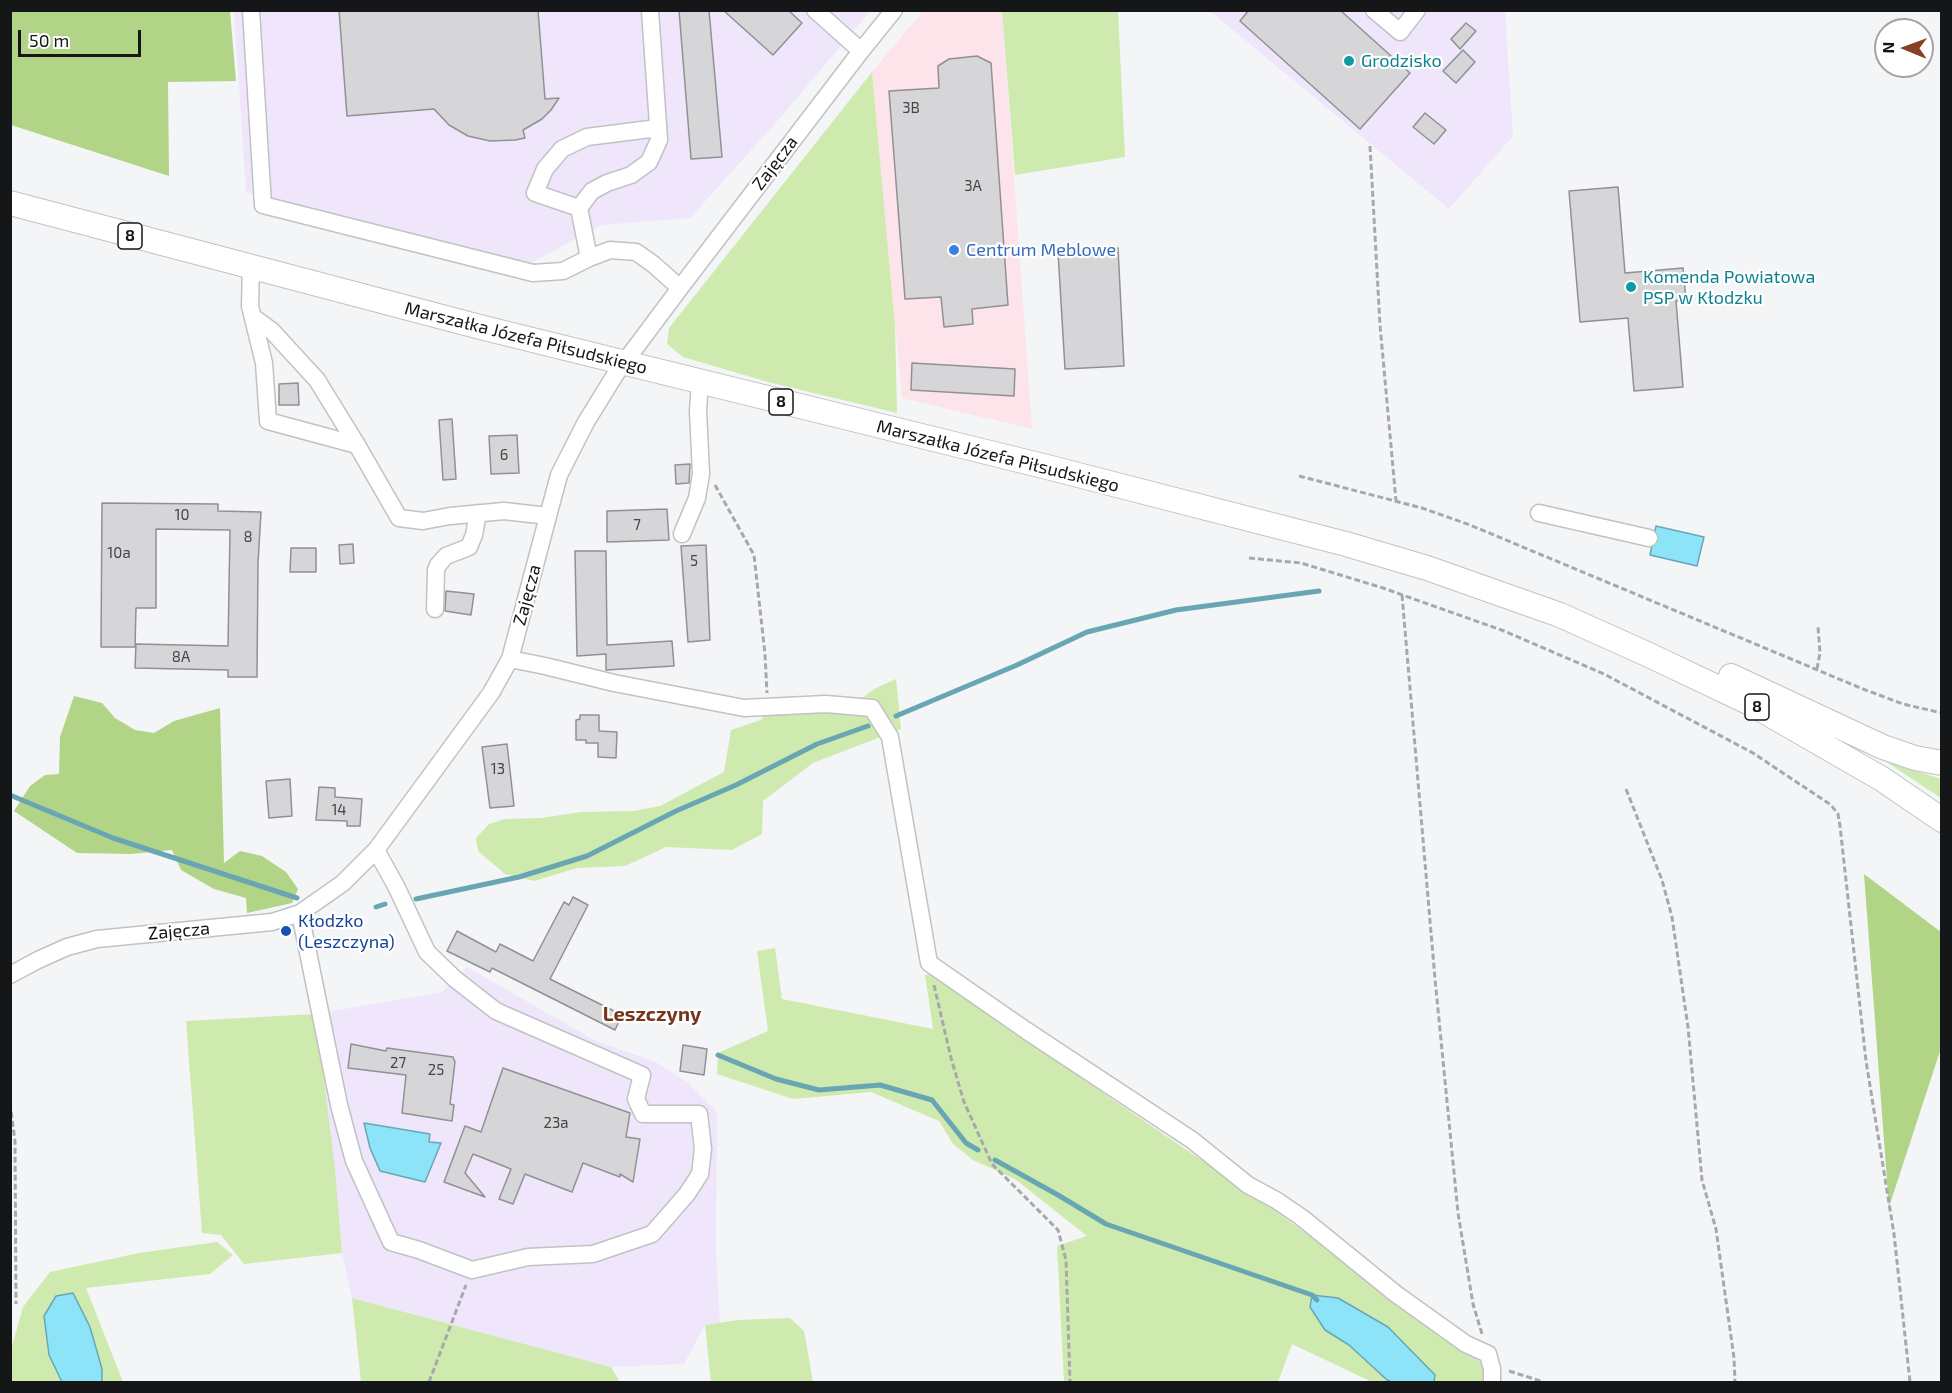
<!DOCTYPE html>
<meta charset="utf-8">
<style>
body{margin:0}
#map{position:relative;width:1952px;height:1393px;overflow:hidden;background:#f3f5f7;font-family:"Exo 2",sans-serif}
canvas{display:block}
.frame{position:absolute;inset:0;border:12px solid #151617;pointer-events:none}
.north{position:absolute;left:1874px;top:18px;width:60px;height:60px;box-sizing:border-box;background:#fff;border:2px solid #a1a2a2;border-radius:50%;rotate:271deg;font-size:16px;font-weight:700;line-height:24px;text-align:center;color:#151617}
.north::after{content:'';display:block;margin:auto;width:21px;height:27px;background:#883f22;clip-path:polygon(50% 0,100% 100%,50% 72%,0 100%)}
.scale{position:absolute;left:18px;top:30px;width:123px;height:27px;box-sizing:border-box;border:3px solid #151617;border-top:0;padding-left:8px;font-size:18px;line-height:21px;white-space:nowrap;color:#151617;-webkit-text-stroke:4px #fff;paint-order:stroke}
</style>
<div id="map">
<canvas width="1952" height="1393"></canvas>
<div class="frame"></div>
<div class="north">N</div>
<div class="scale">50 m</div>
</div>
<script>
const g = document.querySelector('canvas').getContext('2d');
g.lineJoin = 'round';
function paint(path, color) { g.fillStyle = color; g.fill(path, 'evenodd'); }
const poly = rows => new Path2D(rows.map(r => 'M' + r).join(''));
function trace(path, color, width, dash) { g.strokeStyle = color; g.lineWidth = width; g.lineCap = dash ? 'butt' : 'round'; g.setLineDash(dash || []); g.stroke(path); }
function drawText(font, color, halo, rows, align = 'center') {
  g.font = font + ' "Exo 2",sans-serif'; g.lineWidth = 4.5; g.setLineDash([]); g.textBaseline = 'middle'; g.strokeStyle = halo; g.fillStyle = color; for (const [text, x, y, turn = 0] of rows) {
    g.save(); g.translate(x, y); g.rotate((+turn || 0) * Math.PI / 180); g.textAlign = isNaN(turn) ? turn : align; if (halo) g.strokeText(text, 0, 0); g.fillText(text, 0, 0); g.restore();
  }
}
paint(poly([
 [923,11,1002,11,1032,429,902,398,872,72]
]), '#fde3ea');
paint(poly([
 [234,11,870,11,780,118,690,218,601,225,531,263,246,192],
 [1210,11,1505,11,1513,136,1449,209],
 [467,967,596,1041,656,1062,687,1082,717,1112,716,1249,720,1323,705,1325,684,1364,611,1367,352,1298,342,1253,316,1014,442,992]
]), '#efe6fc');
paint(poly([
 [1002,11,1118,11,1125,157,1015,175],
 [872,72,895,326,897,413,768,382,683,357,667,344,669,328],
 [896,679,901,729,813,763,763,801,762,834,732,850,666,847,625,866,577,868,534,881,505,874,478,851,476,838,489,824,505,819,541,818,581,812,634,811,660,806,724,772,731,730,761,720,774,703,795,697,832,696,855,703,876,688],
 [1885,761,1941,779,1941,798],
 [775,948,782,999,933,1029,925,975,937,974,1110,1098,1265,1203,1437,1331,1448,1320,1464,1352,1484,1364,1486,1382,1372,1382,1292,1344,1278,1382,1064,1382,1057,1246,1087,1236,1015,1179,973,1160,953,1144,939,1121,871,1092,793,1099,717,1074,718,1053,768,1031,757,951],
 [316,1014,335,1169,342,1253,244,1264,221,1235,202,1233,186,1021],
 [217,1242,233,1255,210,1274,86,1288,123,1382,11,1382,10,1353,23,1307,50,1272,139,1253],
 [352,1298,611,1367,620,1382,361,1382],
 [790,1318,804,1331,813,1382,711,1382,705,1325,739,1320]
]), '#cfeaae');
paint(poly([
 [11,10,230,11,236,81,168,82,169,176,11,125],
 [74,696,102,703,115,718,135,730,154,733,174,721,220,708,224,863,240,851,262,856,286,872,298,889,292,903,247,913,246,898,214,889,181,870,172,850,131,854,77,853,14,811,30,786,45,775,59,774,60,737],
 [1864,874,1941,932,1941,1048,1889,1207]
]), '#b2d486');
const water = poly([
 [1656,526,1704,537,1697,566,1650,555,1656,526],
 [364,1123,430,1134,429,1142,441,1143,425,1182,380,1171,370,1148,364,1123],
 [73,1293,90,1327,102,1369,102,1382,62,1382,49,1355,44,1316,56,1296,73,1293],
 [1312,1295,1338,1298,1388,1327,1435,1375,1434,1382,1392,1382,1387,1380,1349,1345,1325,1330,1310,1307,1312,1295]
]);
paint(water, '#8de3f7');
trace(water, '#69a6b4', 1.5);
trace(poly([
 [896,716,1017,665,1087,632,1176,610,1319,591],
 [10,795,113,838,297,898],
 [416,899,519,877,587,856,676,811,736,785,817,744,868,726],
 [376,907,385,904],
 [718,1055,776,1079,819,1090,880,1085,932,1100,966,1143,978,1150],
 [995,1160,1058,1195,1106,1224,1312,1295,1317,1300]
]), '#69a6b4', 5);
const building = poly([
 [339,10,538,10,545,99,559,98,551,110,542,119,523,130,525,138,515,140,490,141,468,136,449,125,434,109,347,116,339,10],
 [679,10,709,10,722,157,691,159,679,10],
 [723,10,788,10,802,23,773,55,723,10],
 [1249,10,1340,10,1410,73,1360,129,1240,21,1249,10],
 [1466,23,1476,31,1460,49,1451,39,1466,23],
 [1463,50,1475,62,1456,83,1443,71,1463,50],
 [977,56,991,63,1008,305,972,309,973,324,944,327,941,297,905,299,889,91,939,88,938,66,949,59,977,56],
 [1425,113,1446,130,1434,144,1413,127,1425,113],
 [1618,187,1625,273,1683,268,1686,300,1676,301,1683,387,1634,391,1628,318,1580,322,1569,191,1618,187],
 [1118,248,1124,366,1065,369,1058,252,1118,248],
 [912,363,1015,369,1014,396,911,390,912,363],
 [298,383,299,405,279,405,279,384,298,383],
 [452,419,456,479,443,480,439,420,452,419],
 [517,435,519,473,491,474,489,436,517,435],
 [690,464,689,483,676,484,675,465,690,464],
 [102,503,218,504,218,511,261,512,258,563,257,677,228,677,228,670,135,668,136,644,228,646,230,530,156,529,156,608,136,608,135,647,101,647,102,503],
 [667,509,669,540,607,542,607,511,667,509],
 [353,544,354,563,340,564,339,545,353,544],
 [706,545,710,640,688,642,681,546,706,545],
 [291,548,316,548,316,572,290,572,291,548],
 [575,551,606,551,607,645,672,641,674,666,606,670,606,654,577,656,575,551],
 [446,591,474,594,471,615,445,611,446,591],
 [580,715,599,715,599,731,617,732,616,758,598,757,598,743,586,743,586,740,576,740,576,720,580,719,580,715],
 [507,744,514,806,490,808,482,747,507,744],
 [290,779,292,816,269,818,266,781,290,779],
 [319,787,335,788,335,797,362,799,360,826,347,826,347,821,316,820,319,787],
 [573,897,588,905,550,979,622,1015,615,1030,492,968,490,972,447,951,457,931,496,952,500,944,533,961,564,902,569,905,573,897],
 [351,1044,386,1051,387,1048,453,1057,455,1062,450,1104,454,1105,452,1121,402,1113,406,1075,348,1068,351,1044],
 [683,1045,707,1049,704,1075,680,1071,683,1045],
 [503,1068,630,1113,626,1137,640,1139,633,1182,620,1174,620,1177,583,1163,572,1192,525,1174,513,1204,499,1199,511,1169,473,1154,465,1173,485,1197,444,1182,465,1126,481,1132,503,1068]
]);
paint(building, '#d6d6d8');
trace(building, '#919093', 1.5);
const minor = poly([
 [251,10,263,205,533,273,563,271,589,258,610,250,636,252,653,264,680,288],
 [815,10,861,51],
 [1374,10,1400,32,1417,10],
 [579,208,535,193,545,169,562,149,587,137,658,128],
 [589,258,579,208,592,191,607,183,631,175,649,162,659,140,650,10],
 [251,267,250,306,264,363,268,421,357,445,399,518,423,521,450,516,504,511,548,516],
 [253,317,272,331,317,380,357,445],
 [1539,513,1649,538],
 [682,534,697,498,701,474,698,411,700,382],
 [435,609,436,570,438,565,446,556,469,547,474,535,478,513],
 [510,659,545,666,614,683,744,708,826,704,872,708,890,737,929,963,1027,1031,1192,1140,1248,1185,1276,1200,1301,1217,1396,1294,1466,1344,1488,1354,1492,1369,1492,1382],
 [300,913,339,1105,354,1161,391,1242,419,1250,472,1270,528,1257,593,1254,652,1234,687,1194,700,1174,703,1149,699,1114,643,1114,636,1099,642,1075,496,1011,455,979,427,952,396,886,376,850],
 [10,975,38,960,67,947,97,939,272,922,300,913,343,883,376,850,491,693,510,659,559,475,586,422,615,375,680,288,861,51,894,10]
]);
const highway = poly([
 [10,203,480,327,1051,468,1346,544,1427,568,1560,615,1649,655,1750,703,1882,779,1942,820],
 [1731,676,1883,747,1915,758,1942,763]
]);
trace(minor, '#c0c2c4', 19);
trace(highway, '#c0c2c4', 26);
trace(poly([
 [1370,146,1380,325,1396,501],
 [1299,476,1422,508,1470,525,1863,689,1903,704,1942,713],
 [715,485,754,555,765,654,767,693],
 [1249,558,1301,563,1383,588,1504,631,1604,674,1753,753,1831,805,1838,814,1840,826,1866,1061,1894,1234,1910,1382],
 [1402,595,1435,979,1458,1213,1473,1304,1482,1334],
 [1817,669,1820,653,1818,627],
 [1626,789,1662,880,1672,917,1688,1027,1702,1180,1716,1229,1734,1358,1735,1382],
 [934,985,951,1058,964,1102,992,1164,1058,1230,1066,1260,1070,1382],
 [10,1103,15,1141,16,1304],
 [1509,1371,1544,1382],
 [429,1382,466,1285]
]), '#a7a8aa', 3, [6, 3]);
trace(minor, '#fff', 16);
trace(highway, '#fff', 24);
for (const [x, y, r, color] of [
 [1349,61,6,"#0f9aa8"],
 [954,250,6,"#3f7fe0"],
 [1631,287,6,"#0f9aa8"],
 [286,931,6,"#1a4fb4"]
]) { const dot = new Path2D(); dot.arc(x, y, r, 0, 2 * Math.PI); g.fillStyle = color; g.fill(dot); trace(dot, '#fff', 2); }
drawText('15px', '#454647', null, [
 ["3B",911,108],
 ["3A",973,186],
 ["6",504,455],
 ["10",182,515],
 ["7",637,525],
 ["8",248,537],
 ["10a",119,553],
 ["5",694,561],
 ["8A",181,657],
 ["13",498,769],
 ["14",339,810],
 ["27",398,1063],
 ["25",436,1070],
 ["23a",556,1123]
]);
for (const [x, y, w] of [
 [130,236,24],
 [781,402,24],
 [1757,707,24]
]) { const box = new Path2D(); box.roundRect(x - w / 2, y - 13, w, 26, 4.5); g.fillStyle = '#fff'; g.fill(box); trace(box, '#151617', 1.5); }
drawText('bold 16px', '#151617', null, [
 ["8",130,236],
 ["8",781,402],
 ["8",1757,707]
]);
drawText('18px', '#0d838f', '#fff', [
 ["Grodzisko",1361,61],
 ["Komenda Powiatowa",1643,277],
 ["PSP w Kłodzku",1643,298]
], 'left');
drawText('18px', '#151617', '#fff', [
 ["Zajęcza",775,163,-53],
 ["Marszałka Józefa Piłsudskiego",526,338,14],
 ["Marszałka Józefa Piłsudskiego",998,456,14],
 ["Zajęcza",527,595,-75],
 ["Zajęcza",179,931,-5]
]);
drawText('18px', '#366cbe', '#fff', [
 ["Centrum Meblowe",966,250]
], 'left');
drawText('18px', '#164399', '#fff', [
 ["Kłodzko",298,921],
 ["(Leszczyna)",298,942]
], 'left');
drawText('bold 20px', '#76351a', '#fff', [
 ["Leszczyny",652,1014]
]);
</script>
